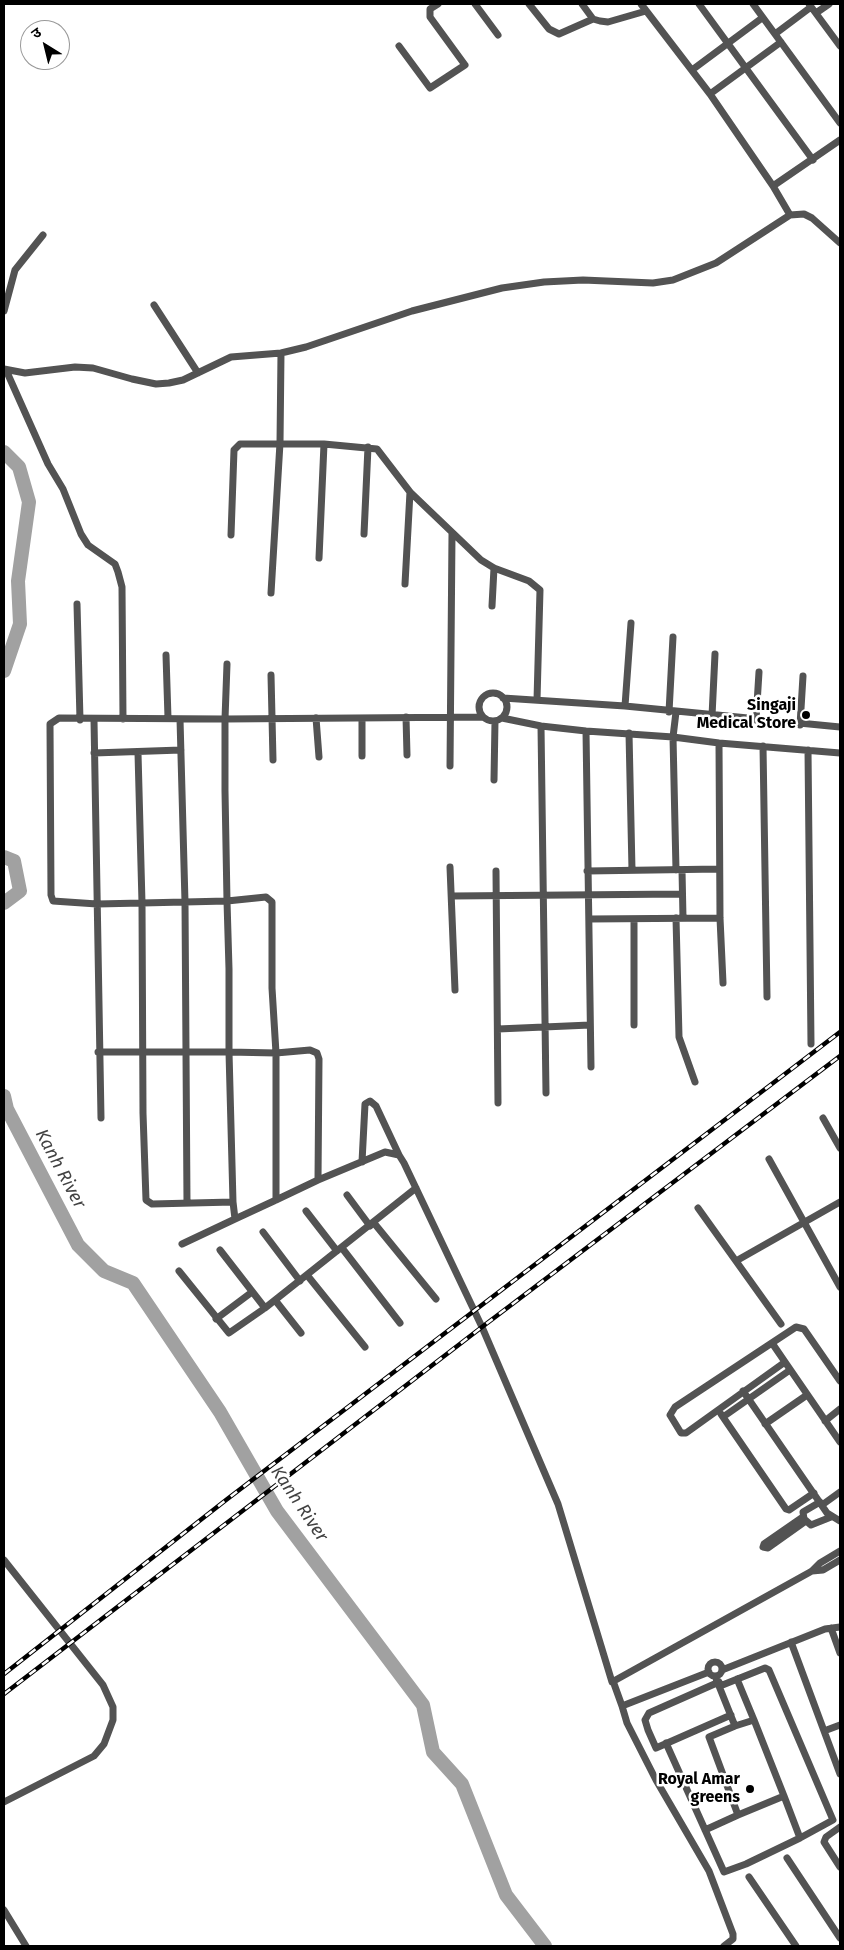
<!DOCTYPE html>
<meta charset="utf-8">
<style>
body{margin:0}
#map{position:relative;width:844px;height:1950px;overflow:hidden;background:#fff;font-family:"Fira Sans","Noto Sans Devanagari",sans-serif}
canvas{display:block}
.frame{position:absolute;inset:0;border:5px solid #000;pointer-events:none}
.north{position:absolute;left:20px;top:20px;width:50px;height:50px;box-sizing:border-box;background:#fff;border:1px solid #999;border-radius:50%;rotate:324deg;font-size:14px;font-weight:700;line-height:20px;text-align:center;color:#000}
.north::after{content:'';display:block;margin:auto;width:18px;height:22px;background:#000;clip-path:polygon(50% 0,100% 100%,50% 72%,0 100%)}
</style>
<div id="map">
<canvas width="844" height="1950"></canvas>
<div class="frame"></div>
<div class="north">उ</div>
</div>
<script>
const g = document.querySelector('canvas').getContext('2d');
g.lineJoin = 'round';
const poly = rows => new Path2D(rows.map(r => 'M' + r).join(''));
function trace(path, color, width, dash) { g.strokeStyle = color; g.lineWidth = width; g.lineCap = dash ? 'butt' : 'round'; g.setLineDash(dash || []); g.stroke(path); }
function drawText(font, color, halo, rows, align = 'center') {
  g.font = font + ' "Fira Sans",sans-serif'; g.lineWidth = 5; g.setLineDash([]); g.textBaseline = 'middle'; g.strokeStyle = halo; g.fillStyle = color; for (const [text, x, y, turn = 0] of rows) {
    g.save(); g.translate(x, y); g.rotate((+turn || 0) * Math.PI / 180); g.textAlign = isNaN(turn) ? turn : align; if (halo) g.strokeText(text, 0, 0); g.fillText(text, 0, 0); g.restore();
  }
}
trace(poly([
 [4,452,19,467,29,502,18,581,20,624,4,671],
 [4,857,14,861,20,891,4,903],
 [4,1096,7,1109,78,1245,104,1271,133,1283,220,1412,277,1511,423,1705,433,1752,462,1784,506,1895,545,1946]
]), '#a1a1a1', 14);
trace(poly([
 [475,4,498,35],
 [529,4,549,29,559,34,593,19],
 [582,4,593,19,600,21,608,22,646,11],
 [641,4,710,94,773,186,790,215],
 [699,4,813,160],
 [753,4,840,123],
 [809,4,840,46],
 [816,13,829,4],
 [775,34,811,7],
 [399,46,430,88,465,65,430,17,430,9,438,4],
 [692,70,762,18],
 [710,94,781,42],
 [773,186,840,140],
 [154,305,198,373],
 [4,311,15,270,43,235],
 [4,369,25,373,75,367,93,368,132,379,156,384,169,383,183,380,231,357,281,353,306,347,412,311,502,288,544,282,583,280,653,283,673,280,716,263,790,215,804,214,812,218,840,243],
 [6,370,48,464,63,489,81,534,88,545,115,564,118,572,122,587,123,719],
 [364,534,368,447],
 [231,535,234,450,240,444,324,444,377,449,410,492,481,560,494,568,529,581,540,590,537,700],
 [319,558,324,444],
 [405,584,410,492],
 [271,593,280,443,281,353],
 [77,604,80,720],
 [492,606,494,568],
 [166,655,168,718],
 [271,675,273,760],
 '479 707a14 14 0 1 1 28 0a14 14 0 1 1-28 0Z',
 [503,698,625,706,840,727],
 [625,706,631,623],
 [669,712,673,637],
 [676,712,673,737,676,870],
 [712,716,715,654],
 [406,717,407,755],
 [316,718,319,757],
 [362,718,362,756],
 [502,718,541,726,586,731,673,737,719,743,840,753],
 [180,719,185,902,187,1203],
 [94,720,101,1118],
 [756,720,759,672],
 [800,725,803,676],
 [541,726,546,1093],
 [586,731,591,1067],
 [629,733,632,870],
 [719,743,720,918,723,983],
 [763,746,767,997],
 [808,750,811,1044],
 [94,753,181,750],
 [138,753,142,903,97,904,53,901,51,895,50,724,59,718,225,719,227,664],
 [450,766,452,534],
 [494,780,495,721],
 [450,867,455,990],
 [682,870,683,918],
 [496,871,498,1103],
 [587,871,719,869],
 [452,896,682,894],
 [676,918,679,1037,695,1082],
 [589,919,720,918],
 [634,919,634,1025],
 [498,1029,590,1025],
 [98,1052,229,1052,233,1202],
 [823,1118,840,1148],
 [769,1159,840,1287],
 [362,1162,365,1104,370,1101,376,1106,399,1155],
 [318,1180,385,1152,399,1155,404,1163,482,1327,558,1504,612,1682,812,1571,820,1563,840,1551],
 [347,1195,370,1226],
 [276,1200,276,1053,272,988,272,902,266,897,227,901,142,903,143,1113,146,1200,152,1204,233,1202,235,1219,276,1200,318,1180,319,1059,317,1053,310,1050,276,1053,229,1052,229,969,227,901,225,791,225,719,483,717],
 [698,1208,781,1324],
 [306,1211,337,1251],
 [374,1223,436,1299],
 [263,1232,300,1281],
 [182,1244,235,1219],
 [342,1248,400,1323],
 [220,1250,265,1308],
 [736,1261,840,1202],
 [179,1271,229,1333,265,1308,416,1188],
 [307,1275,365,1347],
 [275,1300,301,1333],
 [216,1319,252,1292],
 [772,1343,785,1362],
 [840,1381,804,1329,796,1327,675,1407,670,1415,681,1433,686,1433,785,1362,840,1442],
 [743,1391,827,1513,840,1521],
 [721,1414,723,1417,790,1370],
 [723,1417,786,1509,789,1510,814,1493],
 [825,1421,840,1409],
 [765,1424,807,1395],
 [820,1502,803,1512,804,1519,811,1525,831,1517],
 [822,1505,840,1492],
 [803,1517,764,1544,763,1547,768,1548,806,1521],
 [4,1560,103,1685,113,1707,113,1720,104,1744,94,1756,4,1802],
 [812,1571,823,1570,840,1560],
 [831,1628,840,1653],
 [791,1642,840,1774],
 '708 1669a7 7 0 1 1 14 0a7 7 0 1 1-14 0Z',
 [722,1670,825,1629,840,1627],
 [715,1676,735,1726,709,1737,738,1815,784,1796,754,1720,735,1726],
 [737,1679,754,1720],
 [613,1681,622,1706,709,1672],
 [719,1682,649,1713,645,1720,648,1730,656,1748,731,1715],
 [720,1686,765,1668,769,1670,833,1820,800,1838,784,1796],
 [622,1706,627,1723,656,1780,709,1871,733,1934,733,1939,724,1946],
 [824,1731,840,1725],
 [666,1743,724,1872,746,1864,800,1838],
 [840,1827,826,1837,824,1842,840,1867],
 [705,1830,738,1815],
 [787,1858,840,1938],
 [749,1877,796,1946],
 [4,1910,26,1946]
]), '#535353', 7);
const rail = poly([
 [4,1674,226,1500,840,1032],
 [4,1694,482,1327,840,1056]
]);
trace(rail, '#000', 4.5);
trace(rail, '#fff', 2.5, [8]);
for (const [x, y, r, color] of [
 [806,715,5,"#000"],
 [750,1789,5,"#000"]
]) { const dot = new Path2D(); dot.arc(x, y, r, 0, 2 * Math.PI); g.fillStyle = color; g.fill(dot); trace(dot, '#fff', 2); }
drawText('bold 16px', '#000', '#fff', [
 ["Singaji",796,706],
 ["Medical Store",796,724],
 ["Royal Amar",740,1780],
 ["greens",740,1798]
], 'right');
drawText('italic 18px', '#424242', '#fff', [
 ["Kanh River",60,1169,62],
 ["Kanh River",299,1504,56]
]);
</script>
